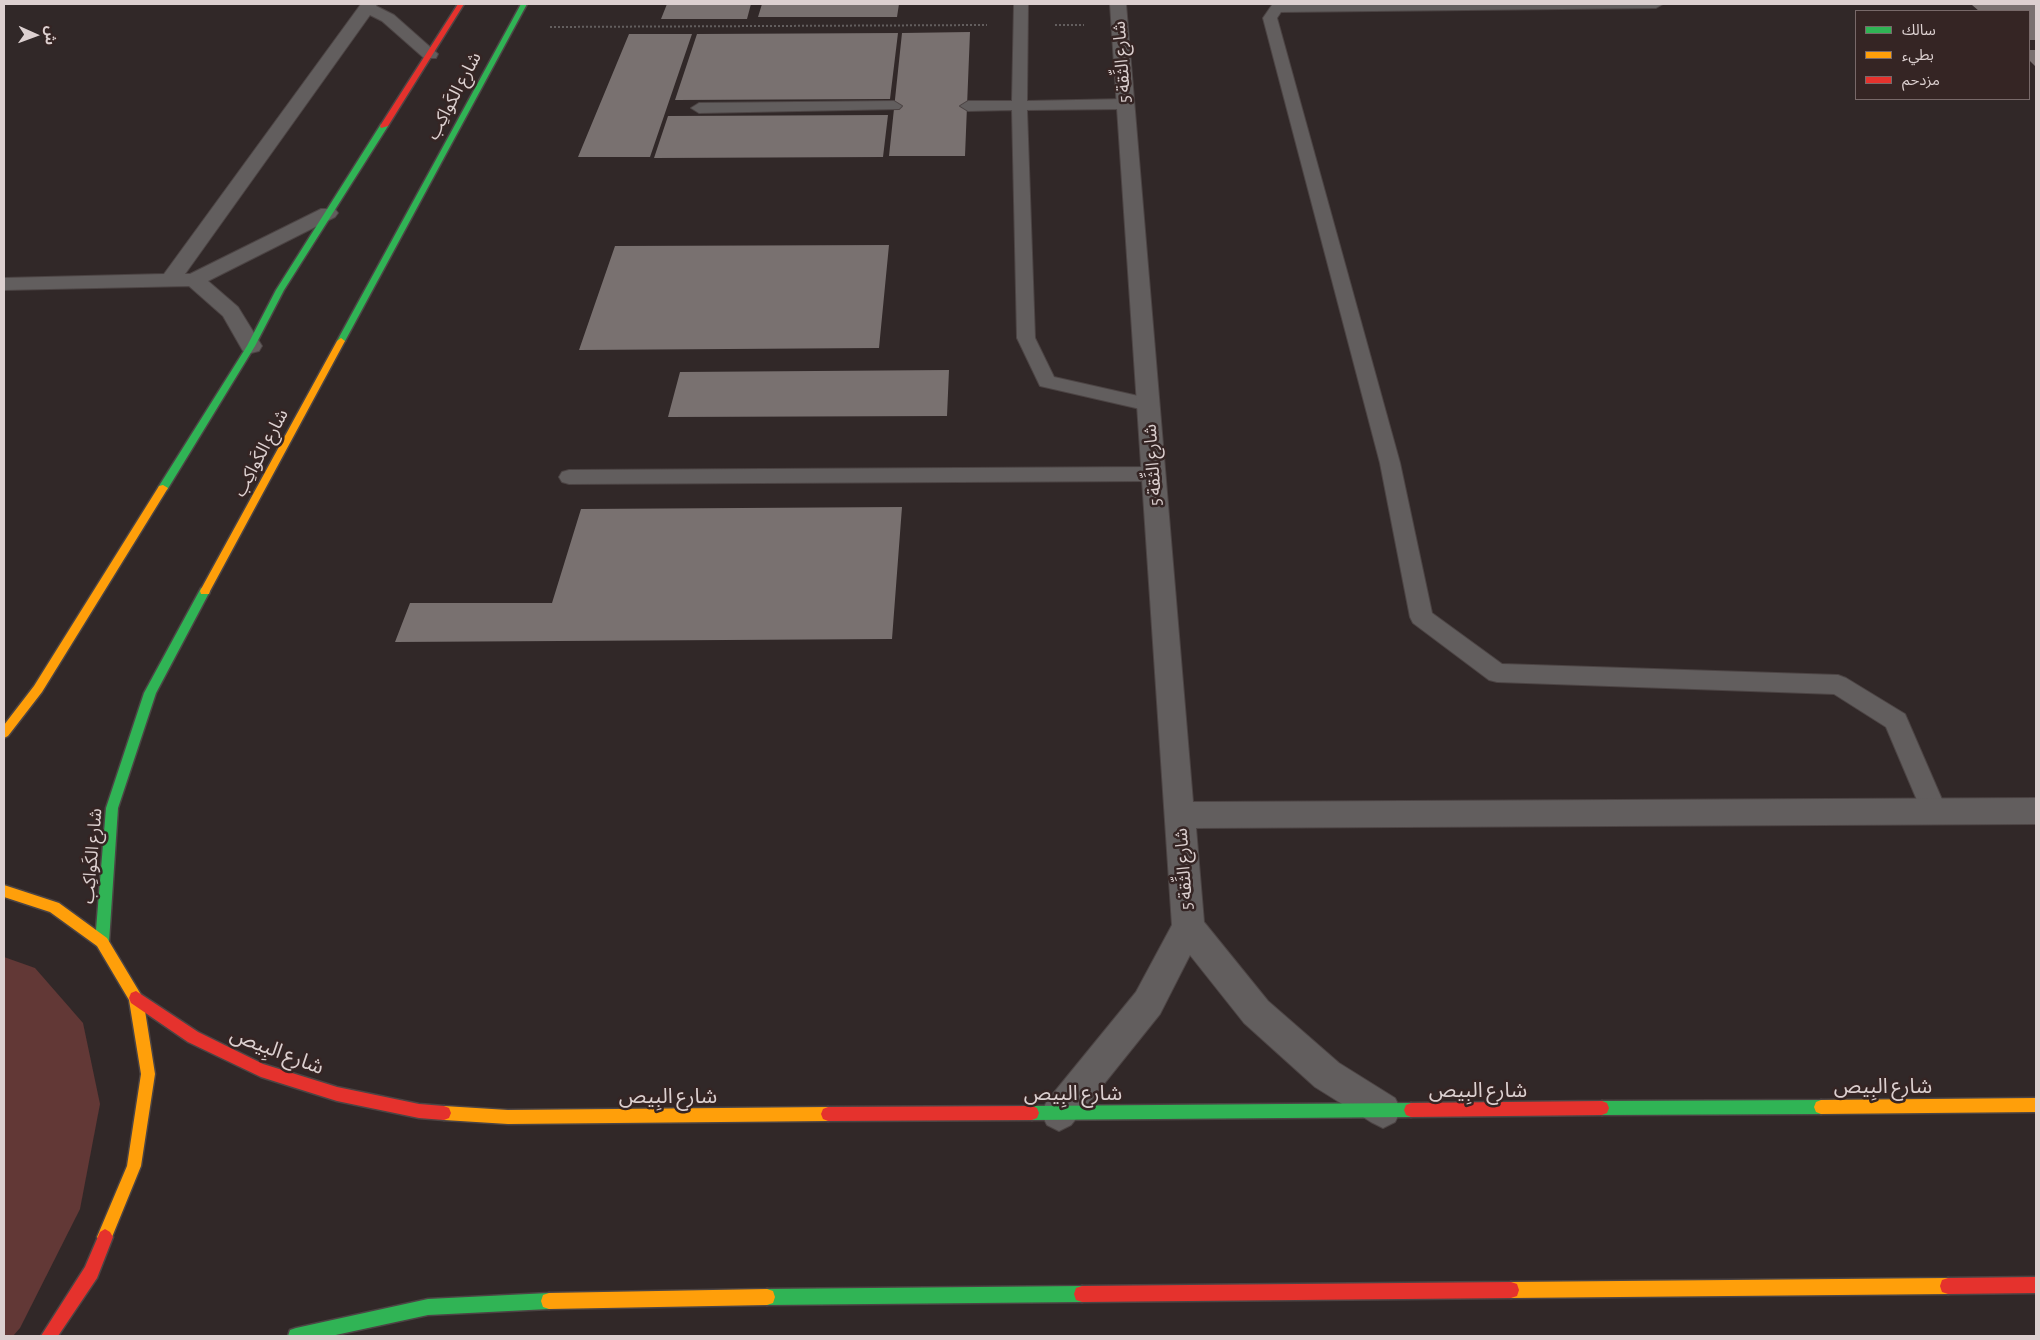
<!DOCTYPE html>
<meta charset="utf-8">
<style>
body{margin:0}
#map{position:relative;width:2040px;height:1340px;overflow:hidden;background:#312828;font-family:"Alegreya Sans","Noto Sans Arabic",sans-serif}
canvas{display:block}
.frame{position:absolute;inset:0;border:5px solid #dcd0d0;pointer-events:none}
.legend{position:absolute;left:1855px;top:10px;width:175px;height:90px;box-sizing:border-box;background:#352524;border:1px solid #786969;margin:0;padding:6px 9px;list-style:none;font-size:15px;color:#dcd0d0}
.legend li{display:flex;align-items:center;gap:10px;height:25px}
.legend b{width:25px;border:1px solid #786969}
.north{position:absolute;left:10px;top:10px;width:50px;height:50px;-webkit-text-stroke:4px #352524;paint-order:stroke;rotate:92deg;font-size:14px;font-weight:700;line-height:20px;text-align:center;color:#dcd0d0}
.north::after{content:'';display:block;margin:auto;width:18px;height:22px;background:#dcd0d0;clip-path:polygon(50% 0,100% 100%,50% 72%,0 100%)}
</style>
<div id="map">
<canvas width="2040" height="1340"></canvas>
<div class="frame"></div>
<ul class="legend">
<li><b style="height:6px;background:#30b455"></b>سالك</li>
<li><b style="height:6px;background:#ff9f0a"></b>بطيء</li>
<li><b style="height:6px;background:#e5322d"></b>مزدحم</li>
</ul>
<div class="north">ش</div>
</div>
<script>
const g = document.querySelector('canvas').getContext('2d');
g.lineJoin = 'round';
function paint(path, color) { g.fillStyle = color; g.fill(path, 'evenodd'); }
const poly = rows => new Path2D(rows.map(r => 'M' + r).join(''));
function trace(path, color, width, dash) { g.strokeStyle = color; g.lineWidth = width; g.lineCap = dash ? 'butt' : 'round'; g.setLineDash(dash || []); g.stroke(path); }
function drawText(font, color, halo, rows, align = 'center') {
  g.font = font + ' "Alegreya Sans","Noto Sans Arabic",sans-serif'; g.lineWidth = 5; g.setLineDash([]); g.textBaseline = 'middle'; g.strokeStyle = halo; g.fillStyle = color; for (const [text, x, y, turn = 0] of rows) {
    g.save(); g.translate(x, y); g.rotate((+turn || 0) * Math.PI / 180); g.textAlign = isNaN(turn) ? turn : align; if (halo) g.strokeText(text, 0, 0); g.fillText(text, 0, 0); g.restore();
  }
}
paint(poly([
 [4,957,35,968,83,1023,100,1104,80,1209,20,1328,13,1336,4,1336]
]), '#623836');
paint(poly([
 [667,4,751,4,747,19,661,19],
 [762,4,899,4,897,17,758,17],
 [1972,5,2036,5,2036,40,2029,40,2029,11,1979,11],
 [970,32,965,156,889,156,902,33],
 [898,33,890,99,675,100,697,34],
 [629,34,692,34,650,157,578,157],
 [2029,50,2036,50,2036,67,2029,60],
 [888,115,883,157,654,158,668,116],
 [889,245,879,348,579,350,615,246],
 [949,370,947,416,668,417,680,372],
 [902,507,892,639,395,642,410,603,552,603,581,509]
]), '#797170');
const lane = poly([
 [1014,4,1028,4,1027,101,1126,99,1134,104,1126,109,1027,110,1035,338,1054,377,1156,400,1159,405,1156,410,1149,411,1040,386,1017,338,1012,110,968,111,960,106,968,101,1012,101,1014,4],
 [1277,4,1663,4,1656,8,1281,12,1277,18,1400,463,1432,613,1502,664,1838,675,1846,678,1905,714,1947,811,1943,819,1934,822,1925,819,1886,727,1834,694,1497,682,1489,680,1413,623,1410,617,1380,463,1263,18,1272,5,1277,4],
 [894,101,902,106,899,109,699,113,691,108,699,103,894,101],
 [1154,467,1161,469,1164,474,1161,479,1154,481,569,484,562,482,559,477,562,472,569,470,1154,467]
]);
const street = poly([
 [361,4,377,4,376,6,394,15,438,54,436,58,424,58,382,21,370,15,185,274,190,274,321,209,335,209,338,213,335,217,208,281,238,307,262,346,259,351,251,353,243,351,223,316,189,286,4,290,4,278,164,274,361,4],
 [1110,4,1126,4,1193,802,2036,798,2036,824,1196,828,1204,922,1268,1001,1339,1063,1395,1098,1401,1110,1395,1122,1383,1128,1371,1122,1315,1087,1244,1023,1190,955,1160,1014,1071,1125,1059,1131,1047,1125,1041,1113,1047,1101,1136,992,1172,925,1110,4]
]);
const fast = poly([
 [521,4,527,4,345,341,341,344,338,343,337,341,521,4],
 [381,124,388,126,284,290,255,346,167,490,159,490,158,488,159,486,247,346,276,290,381,124],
 [205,587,210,591,156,693,118,808,109,942,107,946,102,948,97,946,95,942,106,808,144,693,201,588,205,587],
 [1821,1100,1826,1102,1828,1107,1826,1112,1821,1114,1602,1115,1597,1113,1595,1108,1597,1103,1602,1101,1821,1100],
 [1411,1103,1416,1105,1418,1110,1416,1115,1411,1117,1032,1120,1027,1118,1025,1113,1027,1108,1032,1106,1411,1103],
 [1082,1286,1088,1288,1090,1294,1088,1300,1082,1302,767,1305,761,1303,759,1297,761,1291,767,1289,1082,1286],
 [549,1293,555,1295,557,1301,555,1307,549,1309,428,1315,331,1336,288,1336,290,1330,296,1328,428,1299,549,1293]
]);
const slow = poly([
 [341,338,345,341,210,591,209,594,201,594,200,591,337,341,341,338],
 [163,485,168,488,42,692,8,736,4,738,4,725,34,686,159,486,163,485],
 [4,885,59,903,107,938,143,998,155,1074,141,1166,110,1242,105,1245,100,1242,97,1237,127,1166,141,1074,129,1000,97,946,50,912,4,897,4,885],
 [2036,1098,2036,1112,1821,1114,1816,1112,1814,1107,1816,1102,1821,1100,2036,1098],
 [444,1106,508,1110,828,1107,833,1109,835,1114,833,1119,828,1121,508,1124,444,1120,439,1118,437,1113,439,1108,444,1106],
 [1948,1278,1954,1280,1956,1286,1954,1292,1948,1294,1511,1298,1505,1296,1503,1290,1505,1284,1511,1282,1948,1278],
 [767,1289,773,1291,775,1297,773,1303,767,1305,549,1309,543,1307,541,1301,543,1295,549,1293,767,1289]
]);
const jam = poly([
 [458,4,464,4,388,126,381,128,380,126,458,4],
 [136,991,198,1032,263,1064,337,1087,419,1104,444,1106,449,1108,451,1113,449,1118,444,1120,419,1118,337,1101,261,1077,188,1042,131,1003,129,998,131,993,136,991],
 [1602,1101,1607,1103,1609,1108,1607,1113,1602,1115,1411,1117,1406,1115,1404,1110,1406,1105,1411,1103,1602,1101],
 [1032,1106,1037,1108,1039,1113,1037,1118,1032,1120,828,1121,823,1119,821,1114,823,1109,828,1107,1032,1106],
 [105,1229,110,1232,113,1237,97,1278,58,1336,41,1336,85,1267,100,1232,105,1229],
 [2036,1277,2036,1293,1948,1294,1942,1292,1940,1286,1942,1280,1948,1278,2036,1277],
 [1511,1282,1517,1284,1519,1290,1517,1296,1511,1298,1082,1302,1076,1300,1074,1294,1076,1288,1082,1286,1511,1282]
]);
trace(lane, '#4c4444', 2);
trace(street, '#4c4444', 2);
trace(fast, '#4c4444', 3);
trace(slow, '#4c4444', 3);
trace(jam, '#4c4444', 3);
trace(poly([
 [1055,25,1084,25],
 [550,27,987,25]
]), '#635e5e', 2, [2, 2]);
paint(lane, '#625e5e');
paint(street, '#625e5e');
paint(fast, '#30b455');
paint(slow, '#ff9f0a');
paint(jam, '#e5322d');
drawText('18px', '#dcd0d0', '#352524', [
 ["شارع الثِّقة 5",1122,62,-94],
 ["شارع الكَواكِب",454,96,-62],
 ["شارع الكَواكِب",261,453,-62],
 ["شارع الثِّقة 5",1153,465,-94],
 ["شارع الكَواكِب",92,856,-85],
 ["شارع الثِّقة 5",1184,869,-94]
]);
drawText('21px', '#dcd0d0', '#352524', [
 ["شارع البِيص",277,1051,21],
 ["شارع البِيص",1883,1087],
 ["شارع البِيص",1478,1091],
 ["شارع البِيص",1073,1094],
 ["شارع البِيص",668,1097]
]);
</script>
